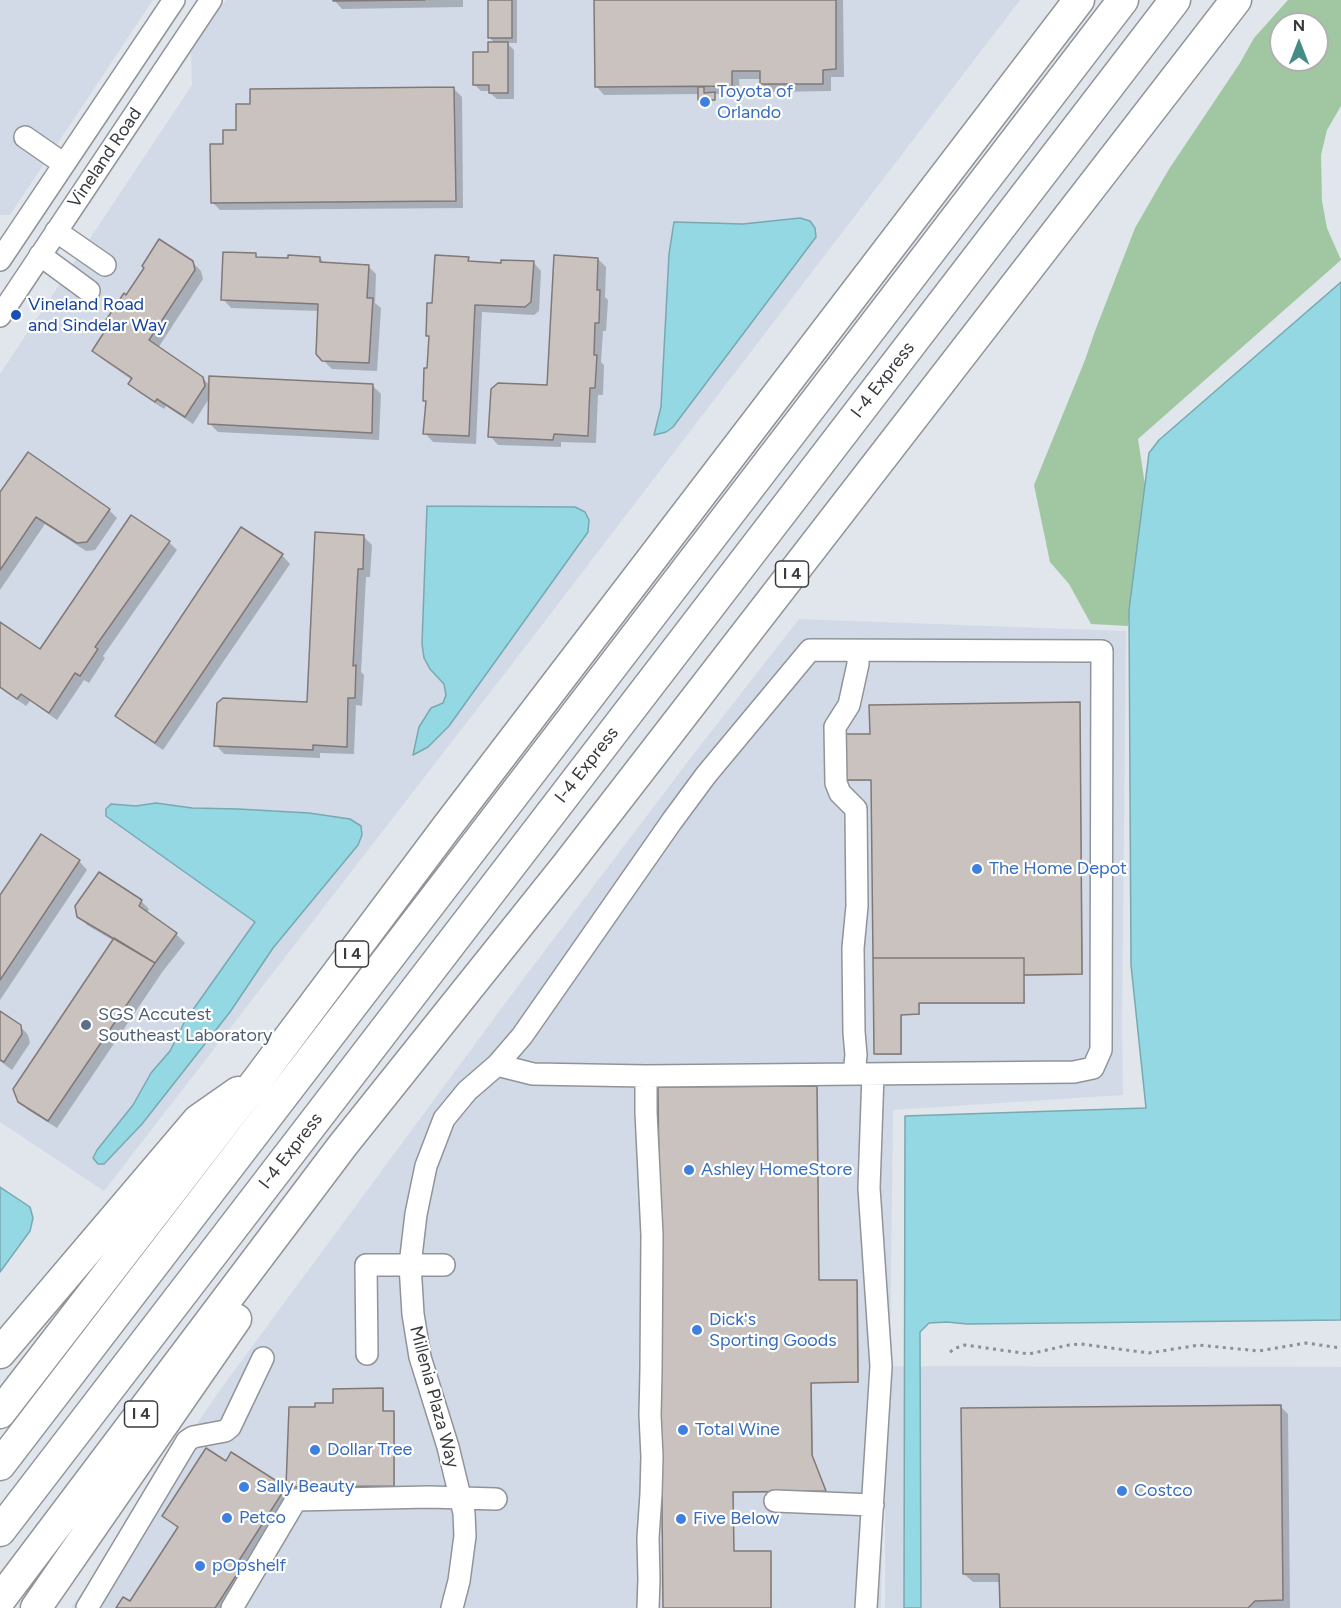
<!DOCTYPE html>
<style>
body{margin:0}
#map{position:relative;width:1341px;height:1608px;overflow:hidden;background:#e1e6ec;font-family:Figtree,sans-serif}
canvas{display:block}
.north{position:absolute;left:1269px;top:12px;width:60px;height:60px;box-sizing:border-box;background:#fff;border:2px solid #afb0b1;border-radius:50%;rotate:0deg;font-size:16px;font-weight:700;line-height:24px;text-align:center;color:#383a3d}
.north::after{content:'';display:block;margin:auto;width:21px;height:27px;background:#458c87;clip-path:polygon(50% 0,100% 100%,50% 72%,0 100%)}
</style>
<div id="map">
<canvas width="1341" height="1608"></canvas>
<div class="north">N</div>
</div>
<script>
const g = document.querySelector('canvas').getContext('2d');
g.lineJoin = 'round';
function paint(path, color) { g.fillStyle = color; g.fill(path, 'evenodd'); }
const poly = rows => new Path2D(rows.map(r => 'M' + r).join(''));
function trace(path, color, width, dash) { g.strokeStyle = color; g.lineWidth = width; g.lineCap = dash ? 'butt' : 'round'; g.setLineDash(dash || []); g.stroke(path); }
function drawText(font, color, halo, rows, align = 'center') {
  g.font = font + ' Figtree,sans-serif'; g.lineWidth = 4.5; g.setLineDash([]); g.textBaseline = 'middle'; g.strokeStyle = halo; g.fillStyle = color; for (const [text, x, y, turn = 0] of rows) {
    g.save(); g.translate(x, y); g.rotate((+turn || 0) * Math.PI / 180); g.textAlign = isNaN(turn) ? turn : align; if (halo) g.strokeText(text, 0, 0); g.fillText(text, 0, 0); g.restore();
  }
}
paint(poly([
 [0,0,153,0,10,215,0,215],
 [226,0,1020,0,519,655,104,1191,0,1122,0,374,192,85,191,51],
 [799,619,1126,631,1122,1024,1123,1095,893,1110,890,1357,883,1501,881,1608,71,1608,220,1390,515,990,686,764],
 [885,1366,1341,1367,1341,1608,885,1608]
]), '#d1dae6');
paint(poly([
 [1288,0,1341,0,1341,106,1327,130,1321,155,1322,201,1327,228,1341,260,1138,439,1145,485,1128,626,1091,624,1069,584,1050,562,1034,485,1085,360,1095,331,1135,228,1169,169,1240,63,1254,38],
 [1281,24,1317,24,1317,60,1281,60]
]), '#a1c7a2');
const water = poly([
 [800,218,810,221,815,228,816,237,673,427,666,432,654,435,661,407,669,254,674,222,743,224,800,218],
 [1341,282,1341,1320,967,1324,947,1322,929,1323,920,1332,921,1608,904,1608,905,1116,1146,1108,1131,965,1129,610,1149,453,1159,440,1341,282],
 [427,506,575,507,585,512,589,520,588,532,449,726,428,747,413,755,419,727,431,708,443,703,446,695,444,684,430,669,424,658,422,644,427,506],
 [156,803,192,808,238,809,309,813,350,819,361,826,362,835,358,845,273,948,230,1012,142,1124,104,1164,98,1164,93,1158,97,1150,133,1105,151,1073,170,1051,185,1021,255,922,106,816,106,809,111,804,136,806,156,803],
 [0,1187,30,1207,33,1218,30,1231,0,1272,0,1187]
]);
paint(water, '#93d8e2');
trace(water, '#78a9b0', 1.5);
paint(poly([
 [334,0,463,0,463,7,342,9],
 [489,0,517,0,517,43,507,43,514,50,514,99,497,99,490,93,490,91,481,91,475,85,489,53,496,44,489,37],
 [595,0,843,0,844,77,831,77,831,91,770,92,761,83,761,79,739,79,740,93,715,94,715,101,701,101,700,94,604,95,596,86],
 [454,89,462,97,463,208,220,210,212,202,225,146,238,132],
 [255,255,259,258,320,258,325,264,368,266,376,274,375,303,381,308,377,371,332,369,317,354,319,311,231,308,223,299],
 [468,259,472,263,503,264,533,262,541,271,539,311,534,315,482,312,476,444,433,442,425,433,427,403,424,400,429,370,430,338,427,335,434,305],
 [598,259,606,267,605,297,608,300,606,331,603,331,601,362,604,365,603,395,598,395,596,443,561,442,561,447,498,445,490,436,549,386],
 [193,263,201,271,203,279,158,348,202,378,211,386,373,386,381,394,379,440,218,432,210,424,210,397,193,424,166,406,164,409,138,392,130,384,132,380,102,359,94,351,126,297],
 [0,494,109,510,117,518,95,550,86,551,45,524,0,590],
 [364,537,372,545,370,577,366,577,361,672,364,675,362,706,356,705,354,754,320,753,320,758,224,754,216,745,309,703],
 [169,542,177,550,103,656,105,658,89,683,84,680,57,720,30,701,26,706,0,688,0,624,41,651],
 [282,555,290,564,163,750,125,724,117,716],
 [1079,704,1080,705,1083,975,1024,976,1025,1004,920,1004,920,1015,902,1015,902,1055,877,1055,876,1054,873,781,844,781,871,735],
 [79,861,87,870,0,1000,0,898],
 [141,901,149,909,147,913,176,934,185,943,163,971,57,1128,28,1110,19,1101,114,941,87,925,79,916],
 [0,1013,20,1026,28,1035,30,1043,12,1070,0,1061],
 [816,1087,818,1089,819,1282,857,1281,858,1283,859,1383,812,1383,813,1458,826,1492,734,1493,734,1552,770,1552,771,1554,772,1608,664,1608],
 [383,1390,384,1391,384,1413,393,1413,395,1414,395,1487,288,1488,291,1409,316,1409],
 [1280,1406,1288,1414,1290,1608,1001,1608,1001,1582,973,1582,964,1574],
 [232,1454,285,1488,294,1496,228,1608,117,1608,130,1604,179,1529,164,1516,226,1463]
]), '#0003');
const building = poly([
 [333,0,425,0,333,1,333,0],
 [488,0,512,0,512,38,488,38,488,0],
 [594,0,836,0,836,69,823,70,823,84,760,84,760,71,732,71,732,86,595,87,594,0],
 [488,42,508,42,508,93,489,93,489,85,473,85,473,52,488,52,488,42],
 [454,87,456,201,211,203,210,144,223,144,223,130,236,130,236,104,250,104,250,89,454,87],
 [698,87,704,87,704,93,715,92,715,100,698,100,698,87],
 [159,239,193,261,195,270,149,340,203,377,205,386,185,417,157,399,155,402,128,384,132,378,92,351,110,323,106,320,124,293,126,295,144,268,142,266,159,239],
 [223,252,256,253,256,257,288,258,288,255,320,257,320,262,369,265,367,298,373,298,369,363,322,361,316,354,318,304,221,300,223,252],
 [435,255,469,257,468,261,501,263,501,260,534,261,531,302,525,307,475,305,469,436,423,434,426,401,423,401,424,368,427,368,429,336,426,336,427,303,432,303,435,255],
 [554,255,598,258,597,290,600,290,599,323,595,323,594,355,597,355,595,388,590,388,588,436,554,434,553,440,488,437,491,389,498,383,547,385,554,255],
 [209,376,373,384,372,433,208,424,209,376],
 [28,452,110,509,87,542,77,543,36,517,0,570,0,492,28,452],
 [131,515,170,541,95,647,98,649,80,676,75,673,49,713,21,694,17,699,0,687,0,622,40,649,131,515],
 [241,527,283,554,155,743,115,716,241,527],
 [315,532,364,535,363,569,358,569,353,666,356,665,355,698,348,698,347,747,313,745,313,750,214,746,217,703,223,698,307,702,315,532],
 [1080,702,1082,974,1024,975,1024,958,873,958,871,780,841,780,841,734,870,734,869,705,1080,702],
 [41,834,80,860,0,980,0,895,41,834],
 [99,872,142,900,139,906,177,933,155,963,77,917,75,906,99,872],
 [114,938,155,963,48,1121,18,1102,13,1089,114,938],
 [873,958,1024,958,1024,1003,919,1003,919,1014,901,1015,901,1054,874,1054,873,958],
 [0,1011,21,1025,22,1034,4,1062,0,1060,0,1011],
 [817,1086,819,1280,857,1280,858,1382,811,1383,812,1455,826,1491,733,1492,734,1551,771,1551,771,1608,663,1608,658,1087,817,1086],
 [383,1388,383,1411,394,1411,394,1486,286,1487,289,1407,315,1407,315,1403,333,1403,333,1389,383,1388],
 [1281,1405,1283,1600,1255,1601,1248,1608,1000,1608,999,1574,963,1574,961,1408,1281,1405],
 [206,1448,226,1461,231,1452,286,1487,238,1562,243,1565,215,1608,116,1608,123,1597,130,1601,178,1527,162,1516,206,1448]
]);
paint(building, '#c9c2bf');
trace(building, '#807977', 1.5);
const minor = poly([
 [25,137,64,164],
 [56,231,105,265],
 [40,255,89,291],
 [0,260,174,0],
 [0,316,211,0],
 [854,1074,856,1055,854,1032,853,948,857,906,856,809,840,793,836,783,835,727,849,705,858,664,858,651],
 [646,1076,646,1112,652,1235,651,1371,650,1415,652,1457,651,1494,648,1538,649,1579,648,1608],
 [367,1354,366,1265,444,1265],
 [775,1501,873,1505],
 [87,1608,187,1441,193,1437,225,1431,230,1427,263,1358],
 [232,1608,296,1500,429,1497,496,1499],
 [452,1608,459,1581,465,1536,464,1513,448,1447,420,1357,413,1314,410,1265,416,1214,426,1166,444,1119,467,1091,497,1065,522,1036,672,821,706,775,810,650,1102,651,1101,1050,1093,1068,1074,1072,646,1076,533,1074,497,1065],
 [866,1608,881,1366,869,1188,873,1074]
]);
const highway = poly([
 [0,1353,198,1120,238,1092],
 [0,1413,258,1079,446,828,1079,0],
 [0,1465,1123,0],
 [0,1531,1175,0],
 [0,1600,343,1145,566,866,1236,0],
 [36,1608,236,1319]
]);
trace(minor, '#909499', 24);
trace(highway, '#909499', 33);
trace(poly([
 [950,1352,956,1348,965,1345,1029,1354,1069,1345,1081,1344,1149,1353,1199,1345,1259,1351,1306,1343,1341,1348]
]), '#8c8f94', 3, [3, 4.5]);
trace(minor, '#fff', 21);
trace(highway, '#fff', 30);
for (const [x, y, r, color] of [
 [705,102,6,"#3f7fe0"],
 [16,315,6,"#1a4fb4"],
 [977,869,6,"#3f7fe0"],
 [86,1025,6,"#5c6f8a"],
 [689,1170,6,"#3f7fe0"],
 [697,1330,6,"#3f7fe0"],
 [683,1430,6,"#3f7fe0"],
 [315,1450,6,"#3f7fe0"],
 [244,1487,6,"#3f7fe0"],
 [1122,1491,6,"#3f7fe0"],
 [227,1518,6,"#3f7fe0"],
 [681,1519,6,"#3f7fe0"],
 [200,1566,6,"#3f7fe0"]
]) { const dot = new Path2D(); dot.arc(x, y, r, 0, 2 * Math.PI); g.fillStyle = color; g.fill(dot); trace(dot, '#fff', 2); }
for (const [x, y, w] of [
 [792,574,33],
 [352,954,33],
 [141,1414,33]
]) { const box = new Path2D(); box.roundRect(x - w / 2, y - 13, w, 26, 4.5); g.fillStyle = '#fff'; g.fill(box); trace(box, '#383a3d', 1.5); }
drawText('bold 16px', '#383a3d', null, [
 ["I 4",792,574],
 ["I 4",352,954],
 ["I 4",141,1414]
]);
drawText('18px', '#366cbe', '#fff', [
 ["Toyota of",717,92],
 ["Orlando",717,113],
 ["The Home Depot",989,869],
 ["Ashley HomeStore",701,1170],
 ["Dick's",709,1320],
 ["Sporting Goods",709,1341],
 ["Total Wine",695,1430],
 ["Dollar Tree",327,1450],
 ["Sally Beauty",256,1487],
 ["Costco",1134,1491],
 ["Petco",239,1518],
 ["Five Below",693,1519],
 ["pOpshelf",212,1566]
], 'left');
drawText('18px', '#383a3d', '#fff', [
 ["Vineland Road",105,158,-56],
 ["I-4 Express",883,380,-52],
 ["I-4 Express",587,765,-52],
 ["I-4 Express",291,1151,-52],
 ["Millenia Plaza Way",434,1397,75]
]);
drawText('18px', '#164399', '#fff', [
 ["Vineland Road",28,305],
 ["and Sindelar Way",28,326]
], 'left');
drawText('18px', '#4e5e75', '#fff', [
 ["SGS Accutest",98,1015],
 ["Southeast Laboratory",98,1036]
], 'left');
</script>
